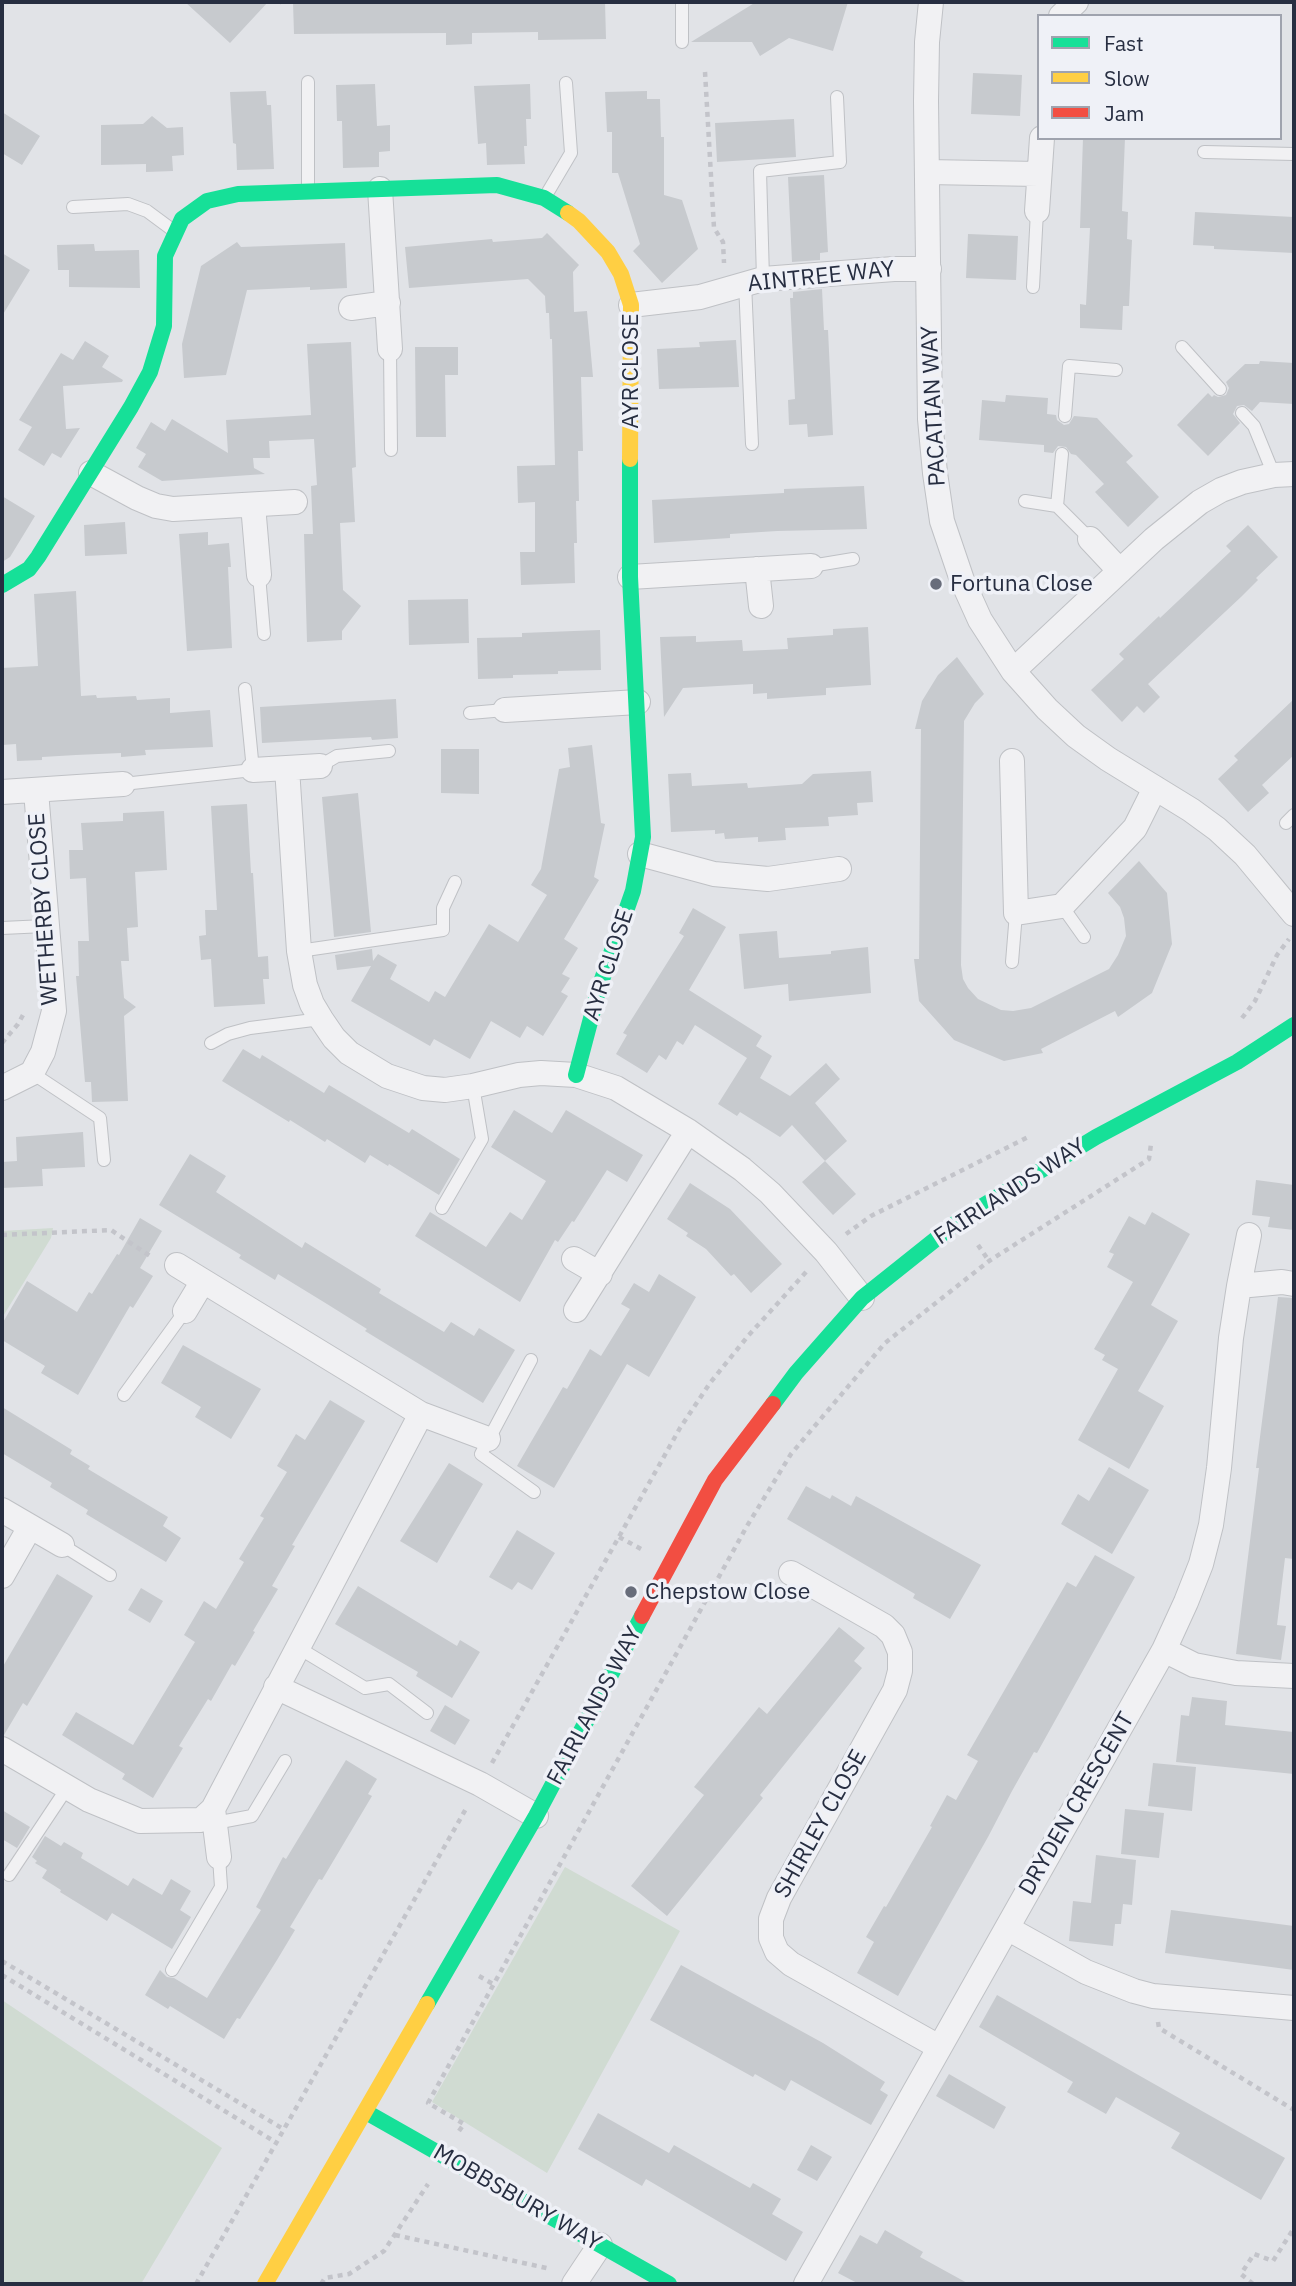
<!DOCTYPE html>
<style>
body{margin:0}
#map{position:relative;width:1296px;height:2286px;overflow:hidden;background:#e1e3e7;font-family:"IBM Plex Sans",sans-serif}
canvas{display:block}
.frame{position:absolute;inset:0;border:4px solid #272e41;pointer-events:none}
.legend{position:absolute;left:1037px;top:14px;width:245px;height:126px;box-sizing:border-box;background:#eff1f7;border:2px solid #9fa3ae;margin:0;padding:9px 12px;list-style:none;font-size:21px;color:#272e41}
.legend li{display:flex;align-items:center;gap:14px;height:35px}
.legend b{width:35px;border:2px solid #9fa3ae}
</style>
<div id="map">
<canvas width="1296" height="2286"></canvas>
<div class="frame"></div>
<ul class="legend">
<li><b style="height:9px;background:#16e098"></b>Fast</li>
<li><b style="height:9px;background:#ffcf43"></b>Slow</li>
<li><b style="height:9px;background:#f24e42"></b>Jam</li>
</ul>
</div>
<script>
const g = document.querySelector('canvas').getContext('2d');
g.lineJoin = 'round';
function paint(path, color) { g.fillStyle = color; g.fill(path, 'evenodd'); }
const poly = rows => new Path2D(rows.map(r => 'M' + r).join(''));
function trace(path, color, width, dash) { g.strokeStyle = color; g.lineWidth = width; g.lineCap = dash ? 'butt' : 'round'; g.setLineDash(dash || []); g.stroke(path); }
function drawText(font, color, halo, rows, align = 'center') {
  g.font = font + ' "IBM Plex Sans",sans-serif'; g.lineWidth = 7; g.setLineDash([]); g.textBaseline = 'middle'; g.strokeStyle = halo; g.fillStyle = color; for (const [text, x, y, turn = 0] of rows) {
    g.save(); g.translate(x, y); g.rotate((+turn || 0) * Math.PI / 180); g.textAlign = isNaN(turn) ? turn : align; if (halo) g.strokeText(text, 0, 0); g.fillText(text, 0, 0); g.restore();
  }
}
paint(poly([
 [53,1228,51,1238,2,1318,2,1231],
 [565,1867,680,1931,547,2173,432,2102],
 [2,2000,222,2148,141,2284,2,2284]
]), '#d0dbd2');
paint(poly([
 [185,2,268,2,230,43],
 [293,2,605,2,606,39,538,40,538,32,472,33,472,44,446,45,446,33,294,34],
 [756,2,848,2,833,51,789,38,760,56,752,42,691,42],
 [973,73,1022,75,1020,116,971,114],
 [375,84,377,126,390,125,390,151,379,152,379,167,343,168,342,121,337,121,336,85],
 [530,84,531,119,526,119,527,146,524,146,525,164,487,165,486,143,478,144,474,86],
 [266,91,267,105,271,105,274,169,237,170,236,144,233,143,230,92],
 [647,91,647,99,660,99,661,137,664,137,664,195,682,200,698,249,662,283,633,251,640,244,618,173,612,173,612,132,607,132,605,92],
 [2,112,40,136,22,165,2,153],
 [152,116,167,128,183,127,184,155,172,156,173,171,146,172,146,164,101,165,101,125,143,124],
 [794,119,796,157,717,162,715,123],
 [1083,138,1125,138,1122,211,1128,212,1127,239,1132,240,1129,306,1123,306,1122,330,1080,328,1080,304,1086,305,1090,228,1080,228],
 [824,175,828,252,820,253,820,260,792,262,788,177],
 [1195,212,1294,217,1294,253,1214,249,1214,246,1193,245],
 [547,233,579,265,573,272,574,312,587,311,593,377,581,377,583,451,578,451,579,501,576,501,577,543,574,543,575,583,521,585,520,552,535,552,535,502,518,503,517,466,555,465,552,339,550,339,549,313,546,313,545,296,528,279,409,288,405,247,492,239,493,242,542,238],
 [968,234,1018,236,1016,280,966,278],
 [237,242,241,247,345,243,347,288,310,290,310,287,247,290,226,375,184,378,182,344,201,266],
 [94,244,95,251,139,250,140,288,69,287,69,270,58,270,57,245],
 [2,253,30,270,2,316],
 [822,289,824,330,828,330,833,435,808,437,807,424,789,425,788,400,795,399,790,298,793,298,793,292],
 [736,340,739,387,659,389,657,349,700,347,699,342],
 [85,341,109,356,102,367,123,380,122,382,63,386,66,429,80,428,61,458,52,453,44,466,18,450,32,427,19,420,61,353,73,360],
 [351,342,356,467,352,468,355,522,340,523,343,590,361,606,342,631,342,640,307,642,304,534,313,534,311,486,317,485,314,439,269,441,270,458,253,458,254,468,265,474,162,481,138,467,146,454,136,448,151,422,165,431,172,419,228,453,226,420,311,415,307,344],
 [415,347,458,347,458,375,445,375,446,437,416,437],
 [1260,361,1294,363,1294,404,1260,402,1252,411,1244,405,1237,406,1233,414,1240,423,1208,456,1177,425,1208,393,1212,397,1214,395,1218,397,1226,395,1229,388,1226,382,1245,364,1259,364],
 [1006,395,1048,398,1047,414,1056,415,1057,420,1064,425,1069,424,1074,416,1097,418,1133,456,1126,462,1159,497,1128,527,1095,492,1104,484,1076,455,1071,454,1066,447,1058,446,1053,453,1044,452,1044,445,979,440,982,400,1005,402],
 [864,486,867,529,777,531,730,534,730,538,654,543,652,500,784,493,784,489],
 [2,496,35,516,10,557,2,562],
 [125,522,127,554,85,556,84,525],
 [1248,525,1278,557,1256,578,1258,580,1241,597,1148,684,1160,697,1144,713,1137,706,1122,722,1091,690,1124,659,1119,654,1159,616,1160,618,1231,551,1226,546],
 [208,532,208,545,229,543,231,567,228,567,232,648,187,651,179,534],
 [76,591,81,696,96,695,97,698,136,696,137,700,170,698,170,713,210,710,213,747,145,750,146,755,121,757,121,753,76,755,42,757,42,760,17,761,16,744,2,745,2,716,4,716,2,668,38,666,34,594],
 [468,599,469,643,409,645,408,600],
 [868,627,871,685,826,688,826,695,767,699,767,693,753,694,753,684,683,688,664,717,660,637,696,636,696,642,742,640,743,651,788,649,787,638,833,635,833,629],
 [600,630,601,670,558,671,558,674,513,675,513,678,478,679,477,638,522,637,522,633],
 [957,657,984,694,975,703,964,721,961,965,963,979,968,988,978,999,1001,1010,1013,1011,1031,1008,1109,969,1118,955,1126,936,1124,918,1120,907,1108,893,1139,861,1167,893,1172,944,1152,993,1118,1017,1115,1011,1041,1049,1043,1053,1004,1061,954,1040,919,1001,914,959,919,959,921,729,915,729,922,701,938,675],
 [396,699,398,738,372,740,371,737,262,743,260,707],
 [1294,699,1294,755,1262,785,1269,793,1248,812,1218,779,1238,760,1234,756],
 [592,745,601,823,605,824,594,877,599,880,564,939,578,948,562,974,570,978,561,992,568,996,543,1036,527,1026,520,1038,491,1021,470,1059,434,1039,430,1046,351,1001,371,966,337,970,335,955,372,949,373,961,378,954,397,965,390,979,429,1002,435,991,445,997,489,924,518,942,547,895,531,885,541,869,559,769,570,767,568,748],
 [441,749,479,749,479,794,441,793],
 [871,771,873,802,857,803,858,815,828,817,829,826,785,828,786,840,758,842,758,837,725,839,724,833,715,834,715,830,671,832,668,774,691,773,692,786,747,783,748,788,802,784,813,774],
 [358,793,371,932,334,937,322,797],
 [247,804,251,873,253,873,258,957,268,956,269,979,263,979,265,1004,214,1007,211,959,201,960,199,936,206,935,205,910,217,910,211,806],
 [164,811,167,870,135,872,138,927,127,928,129,961,121,961,124,998,136,1007,124,1016,128,1101,92,1102,91,1082,85,1082,76,976,79,976,78,941,89,941,86,878,70,879,69,850,83,850,81,823,123,821,123,813],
 [693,908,726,927,689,990,762,1036,756,1046,772,1056,760,1078,790,1096,826,1063,840,1079,815,1103,847,1141,825,1161,792,1125,780,1137,740,1112,737,1116,718,1104,747,1058,695,1025,683,1045,677,1041,666,1060,659,1055,647,1073,616,1054,627,1035,623,1033,684,936,679,933],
 [777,931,779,958,831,954,831,951,868,947,871,993,789,1001,788,984,744,989,739,934],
 [243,1049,260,1059,262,1055,324,1093,329,1085,409,1133,412,1129,460,1159,439,1195,389,1164,388,1166,370,1155,365,1163,327,1139,325,1142,290,1120,289,1122,222,1081],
 [514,1110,552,1133,566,1110,643,1155,627,1182,607,1170,574,1222,572,1221,558,1242,555,1240,520,1302,415,1236,430,1212,486,1247,510,1212,522,1220,546,1181,491,1147],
 [83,1132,85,1167,42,1169,43,1186,2,1188,2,1162,17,1161,16,1137],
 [190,1154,226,1176,216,1192,302,1248,305,1242,381,1289,379,1293,444,1332,451,1322,474,1336,479,1328,515,1350,483,1403,365,1331,367,1329,327,1304,278,1274,275,1280,239,1258,241,1255,159,1205],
 [825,1161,856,1194,833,1215,802,1182],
 [1256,1180,1294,1185,1294,1230,1268,1227,1270,1217,1252,1215],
 [690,1183,730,1209,782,1264,751,1293,734,1274,731,1276,706,1249,686,1236,688,1233,667,1219],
 [1152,1212,1190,1234,1151,1305,1178,1321,1138,1391,1164,1406,1129,1469,1078,1440,1118,1369,1102,1360,1105,1355,1094,1349,1133,1282,1107,1267,1114,1254,1109,1252,1129,1216,1145,1225],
 [140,1218,162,1231,140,1268,153,1276,133,1308,130,1306,78,1395,41,1373,45,1366,2,1340,2,1324,27,1281,77,1312,89,1292,92,1294,117,1254,119,1255],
 [659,1274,696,1297,649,1377,627,1364,554,1488,517,1466,563,1387,567,1389,590,1349,601,1356,630,1309,621,1304,634,1283,649,1292],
 [1278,1297,1294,1298,1294,1559,1285,1558,1277,1625,1286,1626,1281,1660,1236,1654,1259,1468,1256,1468],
 [183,1345,261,1389,231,1439,195,1417,201,1407,161,1383],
 [330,1400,365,1421,292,1545,295,1546,272,1586,278,1589,253,1631,255,1632,235,1666,232,1664,211,1701,208,1699,179,1746,183,1748,153,1798,122,1779,125,1774,62,1735,76,1712,133,1745,195,1642,184,1635,204,1601,216,1609,244,1562,239,1559,264,1518,260,1516,287,1472,277,1466,296,1434,305,1440],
 [2,1407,72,1450,70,1454,90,1466,88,1469,168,1517,163,1526,181,1538,166,1562,86,1514,88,1510,50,1487,52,1483,2,1453],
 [449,1463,483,1484,437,1563,400,1541],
 [1109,1467,1149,1490,1112,1554,1061,1524,1078,1494,1089,1501],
 [806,1486,830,1499,832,1495,851,1506,856,1496,981,1565,950,1619,913,1598,915,1594,787,1519],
 [517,1530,555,1553,532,1590,518,1582,512,1590,489,1577],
 [1095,1555,1135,1577,1037,1753,1034,1752,1012,1791,988,1837,898,1996,857,1973,874,1942,866,1937,884,1906,886,1907,932,1827,930,1826,947,1795,956,1800,978,1761,967,1755,1067,1582,1076,1587],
 [57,1574,93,1596,27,1706,23,1703,4,1735,2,1734,2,1668],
 [358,1586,457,1646,460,1640,480,1652,452,1698,416,1676,418,1672,335,1624],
 [141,1588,163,1601,150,1623,128,1610],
 [839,1627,865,1648,854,1661,862,1668,760,1795,763,1798,667,1916,631,1886,704,1795,694,1787,759,1707,767,1714],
 [1192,1697,1227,1701,1225,1725,1294,1732,1294,1774,1176,1762,1181,1715,1189,1716],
 [445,1705,470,1720,455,1745,430,1731],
 [346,1760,377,1779,368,1794,372,1796,322,1880,319,1879,290,1927,295,1930,277,1960,240,2019,237,2018,224,2039,170,2006,168,2009,145,1995,160,1970,167,1977,174,1978,207,1998,261,1910,256,1907,283,1857,286,1859],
 [1153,1763,1196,1767,1192,1811,1148,1806],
 [1125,1809,1164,1813,1159,1858,1121,1854],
 [2,1810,30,1827,17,1848,2,1839],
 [45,1836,61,1846,64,1842,83,1853,81,1858,128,1886,133,1878,162,1895,171,1879,191,1891,180,1910,191,1917,172,1949,112,1913,107,1921,60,1892,61,1890,42,1878,47,1870,35,1863,37,1861,32,1857],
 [1096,1855,1136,1860,1132,1905,1123,1904,1121,1924,1115,1924,1113,1946,1069,1941,1073,1901,1091,1903],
 [1171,1910,1294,1926,1294,1970,1165,1953],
 [681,1965,823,2043,885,2082,880,2090,888,2095,871,2125,791,2080,785,2091,755,2074,753,2077,650,2020],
 [997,1995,1285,2158,1261,2200,1171,2148,1180,2133,1116,2097,1106,2114,1067,2092,1073,2082,979,2027],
 [949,2074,1006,2107,994,2129,936,2096],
 [598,2113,669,2153,674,2145,750,2188,753,2183,781,2199,772,2214,803,2232,786,2261,646,2179,642,2186,578,2149],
 [811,2145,832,2157,817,2181,797,2170],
 [885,2230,923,2252,920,2257,969,2284,859,2284,838,2273,860,2235,877,2244]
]), '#c7cace');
const lane = poly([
 [682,2,682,42],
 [1204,152,1294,154],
 [308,191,308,82],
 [545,197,571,153,566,83],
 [73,207,128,204,147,211,174,231],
 [763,279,760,171,840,162,837,97],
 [745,283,752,444],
 [1033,287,1037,211],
 [1182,347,1220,389],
 [390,349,391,450],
 [1242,413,1254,426,1274,475],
 [1065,416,1069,366,1116,370],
 [1025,501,1057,506,1090,539],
 [1057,506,1062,454],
 [811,566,853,559],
 [259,575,264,634],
 [470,713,505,710],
 [320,766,337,756,389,751],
 [123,784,253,770,245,689],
 [1286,823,1294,815],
 [1062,906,1084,937],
 [2,928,45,926],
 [299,951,443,930,443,908,455,882],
 [1012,962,1016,913],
 [211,1043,228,1034,250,1028,321,1019],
 [32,1073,100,1118,104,1160],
 [442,1208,482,1139,473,1086],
 [531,1360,481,1454,534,1492],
 [124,1395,185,1311],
 [62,1545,110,1575],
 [297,1647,365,1688,389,1684,427,1713],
 [215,1823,252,1816,285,1761],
 [9,1875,67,1788],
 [172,1970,221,1887,219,1857]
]);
const street = poly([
 [931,2,927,42,926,101,930,419,935,473,942,521,962,580,980,620,1013,671,1047,709,1076,736,1108,759,1191,810,1217,829,1245,855,1294,914],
 [1061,16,1076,2],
 [927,172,1038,174],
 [380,189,390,349],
 [1037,211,1042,138],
 [631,305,700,297,763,279,894,269,929,269],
 [351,308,388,303],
 [91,473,137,498,156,506,173,509,295,502],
 [253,505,259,575],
 [1090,539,1120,571],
 [757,569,761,606],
 [630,577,811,566],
 [1013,671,1154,539,1200,502,1221,490,1242,482,1274,475,1294,474],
 [505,710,638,702],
 [1012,761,1016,913,1062,906,1135,828,1155,788],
 [287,768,299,951,305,985,312,1004,321,1019,334,1038,349,1053,387,1076,423,1088,445,1090,473,1086,519,1075,541,1073,576,1075,616,1088,688,1131,742,1169,770,1193,826,1252,862,1298],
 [253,770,320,766],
 [2,792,123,784],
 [640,854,714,874,768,879,839,869],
 [2,1088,32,1073,43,1052,54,1011,36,791],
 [574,1259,600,1274],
 [177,1265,421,1414,488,1439],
 [1239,1286,1249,1235],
 [576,1310,688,1131],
 [185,1311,203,1281],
 [2,1510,62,1545],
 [791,1573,884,1626,893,1635,900,1652,900,1671,895,1690,779,1898,771,1919,771,1938,777,1952,791,1964,939,2047],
 [2,1576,30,1527],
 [1164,1650,1194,1665,1236,1673,1294,1676],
 [276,1687,480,1784,536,1816],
 [2,1749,89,1800,140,1821,201,1820,213,1809,421,1414],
 [213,1809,219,1857],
 [1007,1928,1086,1972,1134,1991,1153,1996,1294,2008],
 [574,2284,600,2245],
 [806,2284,1164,1650,1186,1602,1201,1564,1211,1525,1219,1468,1231,1338,1239,1286,1282,1282,1294,1284]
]);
trace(lane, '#bfc1c5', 14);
trace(street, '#bfc1c5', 26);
trace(poly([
 [279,3,280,2],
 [705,72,714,228,723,242,724,263],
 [1242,1018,1255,1001,1277,955,1289,939],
 [2,1043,18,1024,23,1015],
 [846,1234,871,1216,1030,1136],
 [2,1235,111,1230,153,1258],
 [978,1245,989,1261],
 [619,1537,643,1550],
 [492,1763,680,1428,710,1383,748,1336,807,1271],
 [2,1961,285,2130],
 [2,1975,277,2143],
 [479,1976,493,1984],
 [1158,2022,1159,2028,1294,2110],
 [459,2131,464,2124,428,2103,747,1526,791,1454,885,1343,989,1261,1149,1159,1151,1144],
 [395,2235,551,2269],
 [196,2284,467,1807],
 [321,2284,325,2278,349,2274,384,2251,428,2184],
 [1253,2284,1241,2274,1254,2254,1273,2261,1294,2228]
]), '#c3c4ca', 4.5, [5, 5]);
trace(lane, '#f1f1f3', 12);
trace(street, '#f1f1f3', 24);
trace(poly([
 [2,585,29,569,38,557,131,407,150,372,164,326,165,256,182,219,207,201,238,194,497,185,544,198,568,213],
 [576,1075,599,988,633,891,643,837,630,577,630,459],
 [773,1404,796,1373,862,1298,961,1219,1096,1137,1237,1062,1294,1025],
 [427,2004,536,1816,642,1616],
 [366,2112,669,2284]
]), '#16e098', 16);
trace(poly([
 [568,213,579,221,608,252,621,274,631,305,630,459],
 [265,2284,427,2004]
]), '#ffcf43', 16);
trace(poly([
 [642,1616,715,1480,773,1404]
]), '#f24e42', 16);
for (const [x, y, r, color] of [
 [936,584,7,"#686d7b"],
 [631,1592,7,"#686d7b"]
]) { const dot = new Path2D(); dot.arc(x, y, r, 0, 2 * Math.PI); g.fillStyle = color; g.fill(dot); trace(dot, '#eff1f7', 2.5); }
drawText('23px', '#272e41', '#eff1f7', [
 ["AINTREE WAY",821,277,-6],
 ["AYR CLOSE",631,371,-90],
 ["PACATIAN WAY",934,406,-93],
 ["WETHERBY CLOSE",44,909,-94],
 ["AYR CLOSE",609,965,-72],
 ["FAIRLANDS WAY",1010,1192,-33],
 ["FAIRLANDS WAY",595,1706,-62],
 ["DRYDEN CRESCENT",1077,1804,-60],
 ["SHIRLEY CLOSE",821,1824,-61],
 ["MOBBSBURY WAY",517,2198,30]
]);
drawText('23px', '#272e41', '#eff1f7', [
 ["Fortuna Close",950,584],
 ["Chepstow Close",645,1592]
], 'left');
</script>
